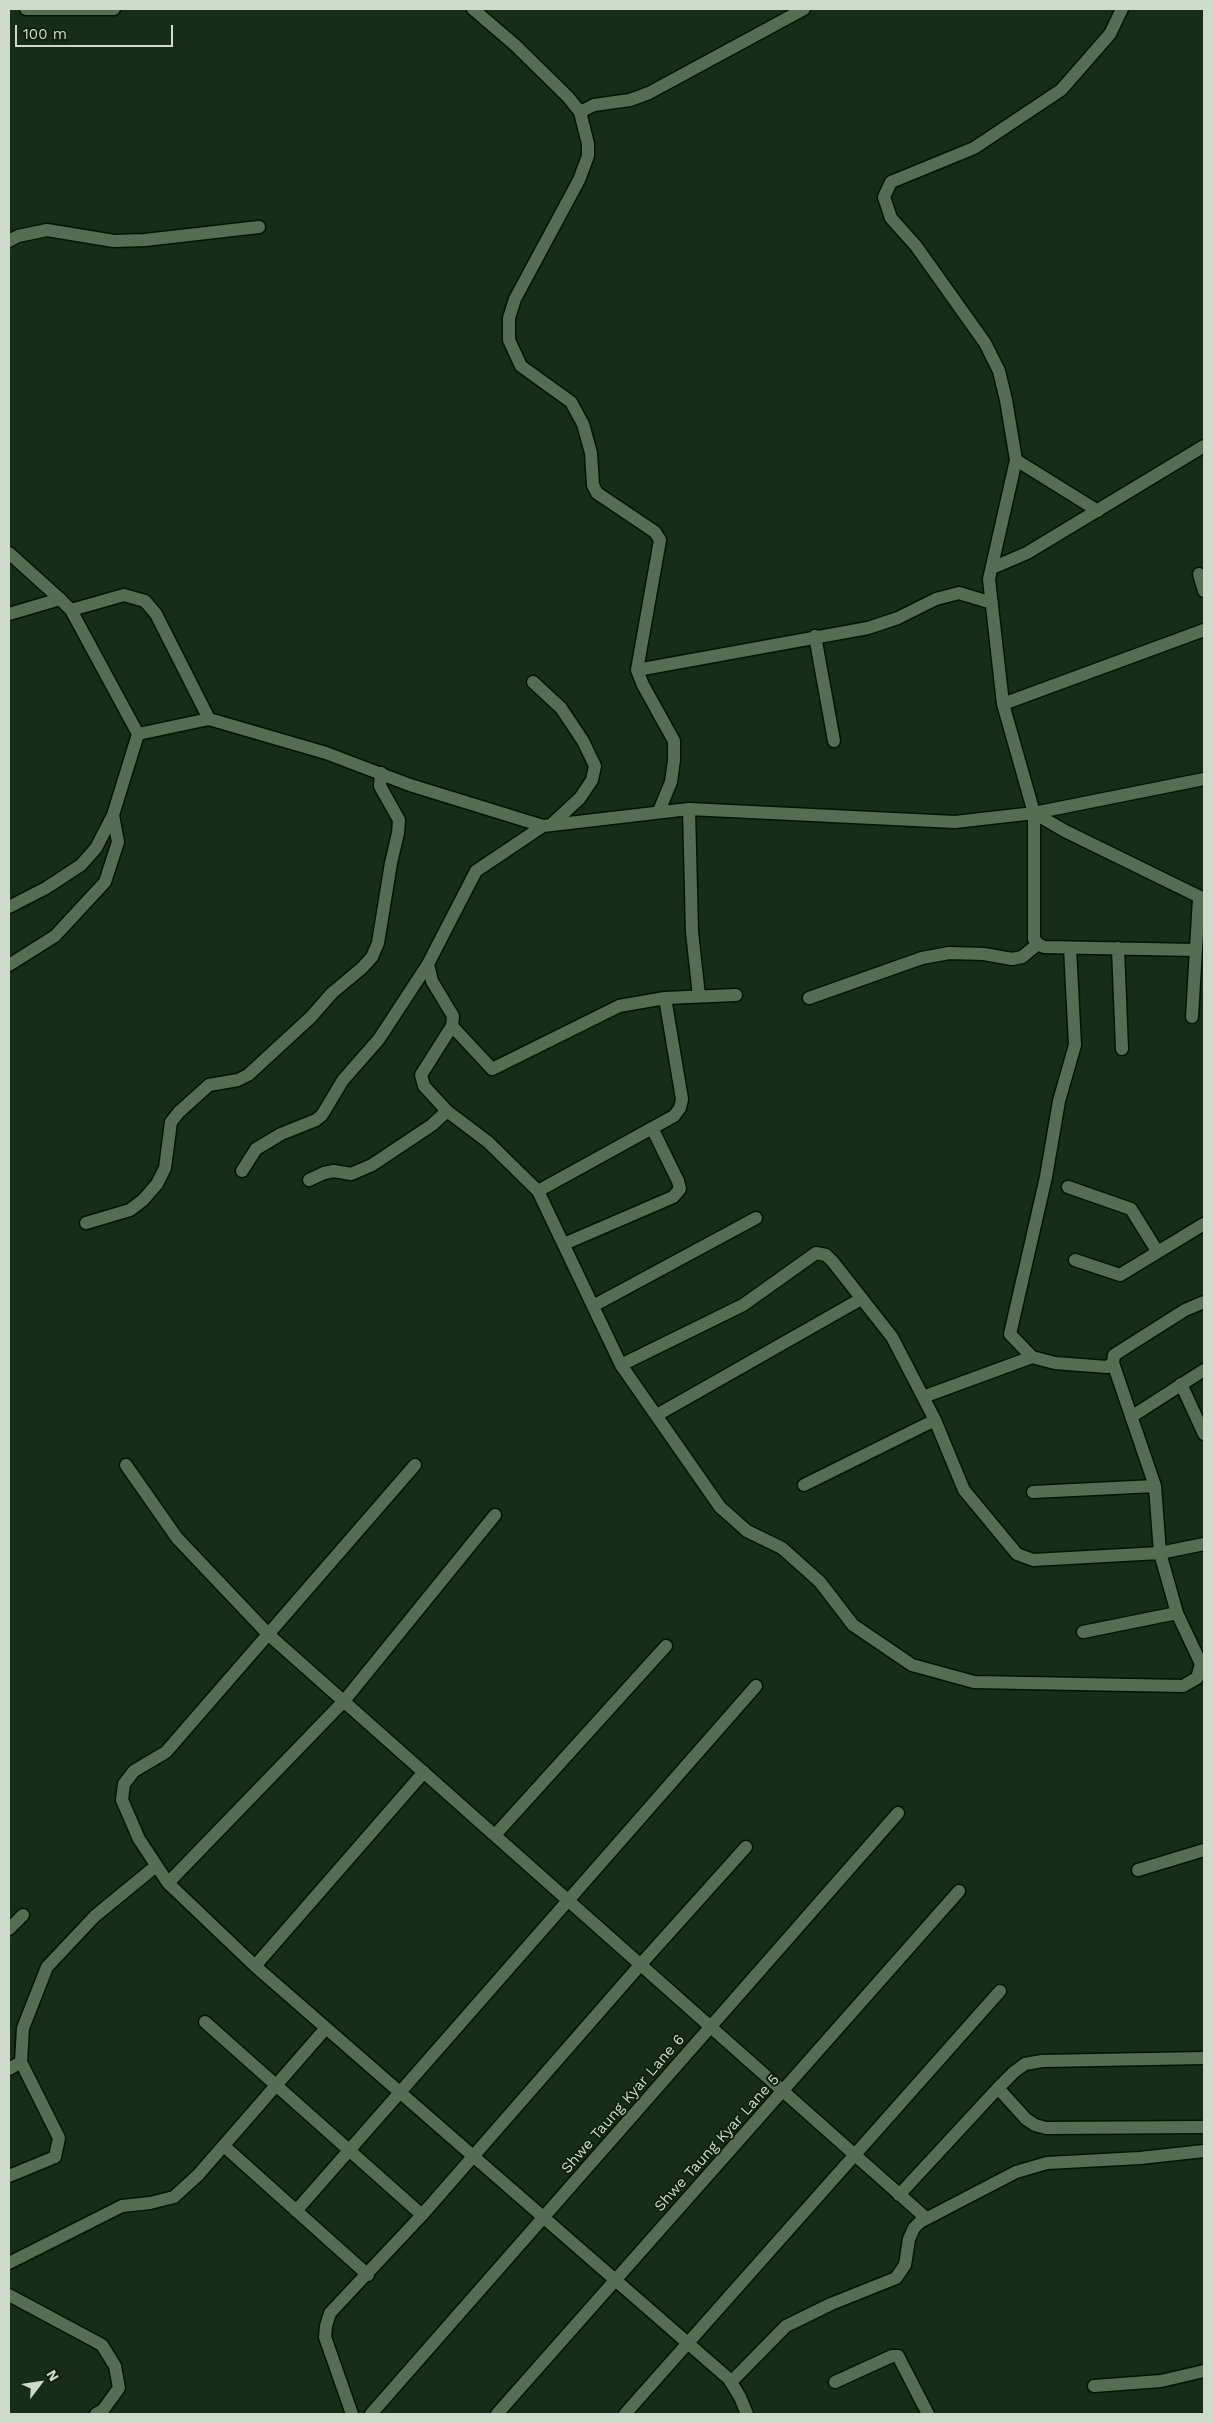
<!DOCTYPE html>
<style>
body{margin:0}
#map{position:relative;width:1213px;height:2423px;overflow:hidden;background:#182d17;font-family:"Work Sans",sans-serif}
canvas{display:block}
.frame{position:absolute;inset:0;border:10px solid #cddacc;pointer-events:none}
.north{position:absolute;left:15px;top:2358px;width:50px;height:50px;-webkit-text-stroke:4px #0e230d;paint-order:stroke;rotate:59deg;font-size:14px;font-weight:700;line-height:20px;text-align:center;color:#cddacc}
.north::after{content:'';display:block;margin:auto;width:18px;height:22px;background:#cddacc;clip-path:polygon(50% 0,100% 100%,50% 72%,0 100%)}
.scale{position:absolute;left:15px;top:25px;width:158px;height:22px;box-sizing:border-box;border:2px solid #cddacc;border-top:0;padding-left:6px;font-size:15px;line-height:18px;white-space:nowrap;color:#cddacc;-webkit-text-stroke:4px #0e230d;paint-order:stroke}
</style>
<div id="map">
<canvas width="1213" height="2423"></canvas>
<div class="frame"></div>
<div class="north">N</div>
<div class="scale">100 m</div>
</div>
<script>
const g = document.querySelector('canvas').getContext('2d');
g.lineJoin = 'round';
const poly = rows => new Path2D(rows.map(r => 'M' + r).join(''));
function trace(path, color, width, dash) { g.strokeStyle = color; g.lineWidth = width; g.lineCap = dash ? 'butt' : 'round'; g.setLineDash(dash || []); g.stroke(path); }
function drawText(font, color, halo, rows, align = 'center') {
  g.font = font + ' "Work Sans",sans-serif'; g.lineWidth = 4; g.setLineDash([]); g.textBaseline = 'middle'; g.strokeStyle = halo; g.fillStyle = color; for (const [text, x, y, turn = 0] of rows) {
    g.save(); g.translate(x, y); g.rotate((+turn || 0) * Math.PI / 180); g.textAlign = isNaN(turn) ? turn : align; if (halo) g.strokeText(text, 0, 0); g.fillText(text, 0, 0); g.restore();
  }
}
const minor = poly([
 [26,9,114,9],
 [473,9,515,45,568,97,580,112,588,144,588,156,579,180,515,299,509,318,509,340,521,366,571,402,583,424,591,453,593,485,597,493,655,532,660,540,637,670,643,685,674,741,674,760,671,782,659,811],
 [1122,9,1110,34,1061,90,974,148,891,182,884,197,891,218,916,246,985,343,999,371,1006,400,1016,460,989,579,1003,704,1034,813,1034,939,1038,944,1044,947,1195,950],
 [580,112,594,105,630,100,649,93,804,9],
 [9,241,18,236,47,230,114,241,145,240,259,227],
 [1016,460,1098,511],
 [9,553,60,599],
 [992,568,1027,553,1204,446],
 [1199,574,1204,591],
 [71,610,124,595,145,601,156,614,209,719],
 [9,614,60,599,71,610,138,734,113,815,96,848,81,865,46,888,9,907],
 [815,636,834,741],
 [637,670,868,628,898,618,936,599,959,593,992,603],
 [533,682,561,708,583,741,595,766,592,780,580,798,552,824],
 [1003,704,1204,630],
 [138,734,209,719,326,753,410,785,543,826],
 [689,809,692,932,699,996],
 [1034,813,1065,831,1204,899],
 [1070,948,1075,1045,1059,1101,1046,1177,1010,1334,1032,1357,1055,1363,1107,1367,1113,1363],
 [1118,948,1122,1049],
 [428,964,432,981,453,1016,452,1026,421,1075,424,1086,447,1111,488,1142,538,1191,621,1365,720,1507,747,1531,782,1548,820,1582,853,1625,912,1665,974,1682,1183,1686,1197,1678,1201,1664,1177,1613,1160,1553,1155,1486,1113,1363,1114,1355,1185,1310,1204,1302],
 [9,965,55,936,105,882,118,842,113,815],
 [809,998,922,958,949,953,984,954,1012,959,1022,957,1038,944],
 [1192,1017,1199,898],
 [452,1026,492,1069,619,1006,665,998,736,995],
 [242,1171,256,1149,281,1134,316,1120,322,1115,343,1080,379,1039,428,964,476,871,543,826,689,809,955,822,1034,813,1204,779],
 [309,1180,324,1173,334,1171,351,1174,372,1165,432,1125,447,1111],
 [1068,1187,1131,1209,1157,1251],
 [538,1191,674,1116,680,1108,682,1099,665,998],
 [86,1223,130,1210,143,1200,157,1184,165,1168,171,1122,179,1112,209,1085,238,1080,248,1075,311,1017,332,993,362,968,372,957,378,943,391,863,398,833,399,820,380,786,381,773],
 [564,1244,673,1197,680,1189,678,1181,652,1128],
 [1075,1260,1120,1275,1204,1224],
 [593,1306,756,1218],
 [621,1365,743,1305,816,1253,826,1255,833,1262,892,1337,935,1420,964,1490,1017,1554,1033,1560,1160,1553,1204,1544],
 [1181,1384,1204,1434],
 [923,1397,1032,1357],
 [657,1415,861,1299],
 [1131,1417,1204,1370],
 [126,1465,177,1538,269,1635,926,2218],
 [415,1465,166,1752,134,1771,124,1784,122,1800,139,1839,168,1883,255,1966,729,2379,740,2397,747,2414],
 [804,1485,935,1420],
 [1033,1492,1155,1486],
 [1083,1632,1177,1613],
 [495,1835,666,1646],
 [1138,1870,1204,1850],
 [168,1883,344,1701,495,1515],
 [9,1929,23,1915],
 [255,1966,424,1772],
 [205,2022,422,2215],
 [9,2069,21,2062],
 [998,2088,1026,2119,1035,2125,1046,2128,1204,2127],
 [224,2146,368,2275],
 [9,2176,55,2157,59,2138,21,2062,23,2028,47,1967,95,1916,156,1866],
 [899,2195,998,2088,1014,2072,1025,2064,1042,2061,1204,2058],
 [296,2211,756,1686],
 [9,2263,122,2206,150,2203,174,2197,198,2175,326,2028],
 [9,2295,102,2345,115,2366,119,2388,103,2410,96,2414],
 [731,2382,786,2326,831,2304,896,2278,905,2265,909,2239,914,2228,920,2222,1016,2172,1047,2163,1140,2158,1204,2151],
 [835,2382,892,2356,898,2356,928,2414],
 [1094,2386,1161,2381,1204,2371],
 [352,2414,325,2337,326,2326,330,2313,422,2215,641,1964,746,1847],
 [371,2414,898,1813],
 [497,2414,959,1891],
 [625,2414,1000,1991]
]);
trace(minor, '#031502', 15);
trace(minor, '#566d54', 12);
drawText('15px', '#cddacc', '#0e230d', [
 ["Shwe Taung Kyar Lane 6",623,2104,-49],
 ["Shwe Taung Kyar Lane 5",717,2143,-48]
]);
</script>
